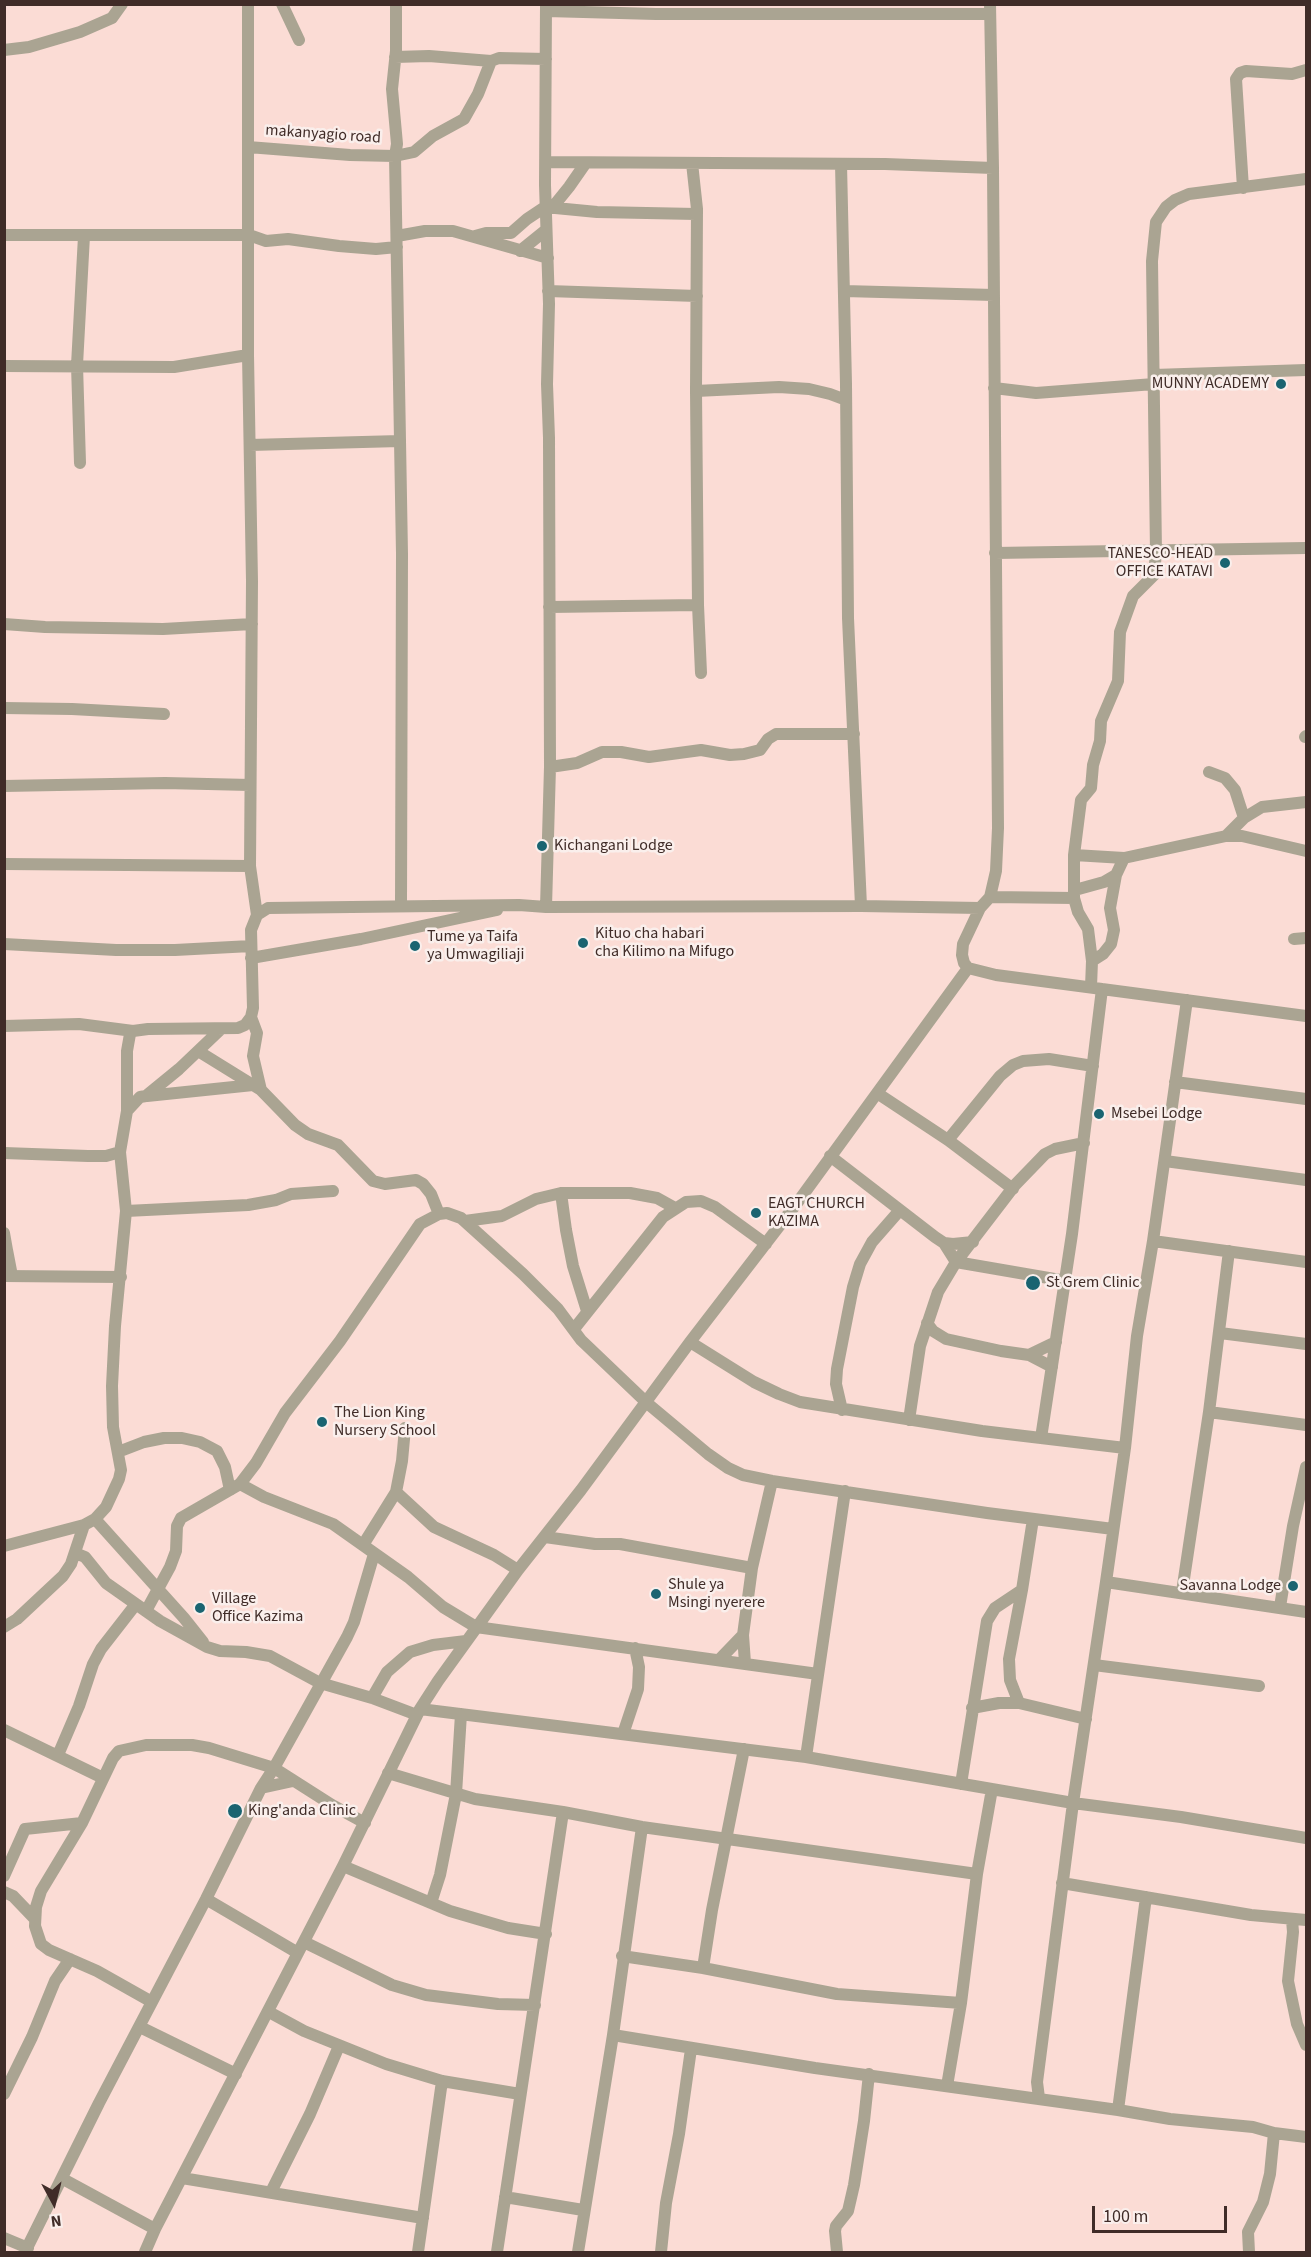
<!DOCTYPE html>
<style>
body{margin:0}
#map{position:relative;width:1311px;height:2257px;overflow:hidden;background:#fbdcd5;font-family:"Source Sans 3",sans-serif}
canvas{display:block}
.frame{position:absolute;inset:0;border:6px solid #402c28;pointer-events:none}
.north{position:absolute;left:24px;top:2173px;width:60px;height:60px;-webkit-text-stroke:4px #faefec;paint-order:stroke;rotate:173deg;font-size:16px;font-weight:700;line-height:24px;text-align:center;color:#402c28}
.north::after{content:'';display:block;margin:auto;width:21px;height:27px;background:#402c28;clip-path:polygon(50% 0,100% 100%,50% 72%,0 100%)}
.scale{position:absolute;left:1092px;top:2206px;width:135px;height:27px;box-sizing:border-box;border:3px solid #402c28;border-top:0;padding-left:8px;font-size:18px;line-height:21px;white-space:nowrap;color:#402c28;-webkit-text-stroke:4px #faefec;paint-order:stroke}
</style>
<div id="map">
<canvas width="1311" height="2257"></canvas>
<div class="frame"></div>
<div class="north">N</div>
<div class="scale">100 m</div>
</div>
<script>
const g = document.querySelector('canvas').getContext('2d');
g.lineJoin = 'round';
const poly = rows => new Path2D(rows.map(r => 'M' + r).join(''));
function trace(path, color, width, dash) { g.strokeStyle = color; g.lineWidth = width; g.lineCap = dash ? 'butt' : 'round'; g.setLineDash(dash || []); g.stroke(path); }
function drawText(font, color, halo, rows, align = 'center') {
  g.font = font + ' "Source Sans 3",sans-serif'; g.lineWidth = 5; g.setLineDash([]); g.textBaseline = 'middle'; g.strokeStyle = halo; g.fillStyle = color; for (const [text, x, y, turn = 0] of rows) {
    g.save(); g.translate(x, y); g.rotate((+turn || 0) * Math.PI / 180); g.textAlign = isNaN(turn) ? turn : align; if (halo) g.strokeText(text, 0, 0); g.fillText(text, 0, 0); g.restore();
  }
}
trace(poly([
 [248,4,248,355,252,581,250,866,257,915],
 [282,4,299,40],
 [396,4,396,51,392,89,397,144,395,156,402,554,401,906],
 [990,4,993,168,998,828,996,871,990,897,980,908,963,944,962,955,964,963,968,968,996,975,1306,1016],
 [547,11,656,14,990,14],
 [4,50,29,47,80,32,112,18,122,4],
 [395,57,429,56,491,61],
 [248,147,350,155,395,156,414,152,433,136,464,119,478,94,491,61,499,58,546,59],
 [546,162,885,164,993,168],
 [692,163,697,209,696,391,698,605,701,673],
 [841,164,846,384,848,618,861,906],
 [1243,188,1236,79,1240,73,1246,71,1292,74,1306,70],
 [552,208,569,187,585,164],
 [4,235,249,235,266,241,288,239,339,246,376,249,397,247],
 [397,236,425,231,453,231,548,258],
 [475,236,486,233,511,233,527,219,545,207,597,212,696,214],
 [520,251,546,230],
 [548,291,697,296],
 [844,291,994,295],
 [4,366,174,367,248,355],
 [1154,375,1306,370],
 [994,388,1036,393,1154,384],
 [696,391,779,387,809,389,830,394,846,400],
 [250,445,400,441],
 [80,463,77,365,84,236],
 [995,553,1306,548],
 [549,607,698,605],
 [4,624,45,627,163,629,252,624],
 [4,708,72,709,164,714],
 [1305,737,1306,736],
 [550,767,577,763,602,752,621,752,649,757,701,750,730,755,744,754,760,750,768,739,776,734,854,734],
 [1209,772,1225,778,1235,790,1244,818],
 [4,786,165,783,250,785],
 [1226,836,1244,818,1262,807,1306,802],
 [1074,855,1124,858,1226,836,1242,836,1306,851],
 [4,864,250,866],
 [1075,890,1104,882,1116,875],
 [990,897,1074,898],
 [546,907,550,767,549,438,547,384,549,304,545,185,546,4],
 [1294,939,1306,938],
 [4,944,116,950,175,950,251,946],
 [251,958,361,939,497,910],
 [1092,961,1103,954,1111,944,1114,930,1110,908,1116,875,1124,858],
 [1091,987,1092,961,1088,929,1078,912,1074,898,1074,855,1081,800,1091,788,1093,765,1100,741,1101,721,1118,681,1120,632,1133,596,1154,575,1156,552,1152,261,1156,222,1166,207,1175,200,1189,194,1306,179],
 [251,1017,257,1033,253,1056,261,1090],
 [4,1026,79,1024,133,1031,148,1029,238,1028,245,1025,251,1017,253,1008,251,930,257,915,268,908,519,905,546,907,861,906,980,908],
 [198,1051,261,1090,295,1125,308,1134,338,1145,373,1181,385,1184,416,1180,423,1184,431,1194,439,1214],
 [1175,1082,1306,1099],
 [877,1093,948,1140,1013,1189],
 [147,1096,253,1085],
 [127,1111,140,1097,146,1096,179,1069,220,1030],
 [948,1140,1000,1076,1013,1065,1023,1061,1049,1059,1093,1066],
 [4,1153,88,1156,106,1156,120,1152,127,1111,127,1051,130,1034,133,1031],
 [830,1156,935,1237,944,1243,953,1244,973,1242],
 [1165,1161,1306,1180],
 [561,1193,566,1230,573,1266,587,1311],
 [126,1211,248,1205,276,1200,291,1194,333,1191],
 [465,1221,502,1216,536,1199,561,1193,630,1193,657,1198,675,1208],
 [4,1233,7,1250,4,1252],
 [1153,1241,1306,1262],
 [944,1243,956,1262,1066,1281],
 [7,1250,12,1276],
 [4,1276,121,1277],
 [927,1323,933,1331,946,1339,1001,1351,1029,1355,1052,1367],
 [574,1329,663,1217,686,1202,701,1201,715,1207,766,1244],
 [1220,1333,1306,1344],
 [690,1342,754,1382,779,1394,800,1402,982,1431,1125,1448],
 [1029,1355,1056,1342],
 [842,1410,836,1384,837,1369,853,1287,860,1264,872,1242,900,1210],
 [1209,1412,1306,1425],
 [909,1420,920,1346,938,1292,956,1262,1015,1185,1045,1154,1055,1149,1084,1143],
 [1041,1438,1072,1234,1102,989],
 [118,1452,144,1442,164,1438,182,1438,200,1442,217,1451,225,1467,230,1490],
 [240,1484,264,1497,333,1524,408,1577,443,1607,476,1627,818,1674],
 [396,1492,434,1527,494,1555,518,1570],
 [95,1519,184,1618,203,1642],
 [545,1537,595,1544,620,1544,752,1568],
 [363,1545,396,1492,402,1461,405,1428],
 [4,1546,84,1525,95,1519,106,1507,119,1479,121,1470,113,1427,112,1386,115,1326,126,1211,120,1152],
 [75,1553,85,1557,106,1583,160,1621,207,1647,220,1651,246,1652,270,1656,320,1683,372,1698,417,1715],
 [1106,1582,1306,1612],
 [1182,1592,1209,1412,1229,1251],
 [1280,1607,1293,1526,1306,1467],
 [146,1611,170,1567,176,1551,177,1526,181,1518,240,1484,256,1463,285,1413,340,1341,420,1224,439,1214,447,1213,461,1218,523,1274,558,1309,581,1340,647,1403,708,1454,728,1468,743,1475,772,1481,987,1513,1113,1529],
 [4,1627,17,1619,63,1576,71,1564,84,1525],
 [719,1660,743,1635],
 [745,1663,743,1635,752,1568,772,1481],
 [1094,1665,1259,1686],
 [372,1698,387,1672,410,1652,433,1645,466,1641],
 [1019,1703,1010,1680,1009,1659,1022,1590,1033,1519],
 [972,1708,999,1703,1019,1703,1086,1719],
 [420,1709,806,1757,1073,1803,1181,1817,1306,1838],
 [4,1730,103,1778],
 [623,1734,638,1689,639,1667,635,1648],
 [58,1755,79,1706,93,1664,101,1649,136,1604],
 [806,1757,845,1491],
 [388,1773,475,1799,563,1812,642,1827,977,1874],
 [961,1784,987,1621,995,1608,1022,1590],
 [261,1788,293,1781],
 [343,1866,450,1911,508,1928,546,1934],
 [4,1876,25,1829,82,1823],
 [1062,1883,1251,1915,1306,1920],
 [4,1892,13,1896,35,1919],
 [206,1899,298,1953],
 [431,1903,440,1875,456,1794,461,1714],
 [1292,1920,1293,1932,1288,1981,1297,2024,1306,2045],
 [304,1942,392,1985,426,1995,498,2004,535,2005],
 [622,1956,703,1968,837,1994,961,2003],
 [703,1968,712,1910,744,1749],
 [152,2002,97,1971,49,1950,41,1944,35,1926,36,1907,41,1891,82,1823,113,1758,119,1751,146,1745,192,1745,209,1748,274,1768,332,1805,365,1823],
 [269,2012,304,2031,386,2064,442,2081,520,2094],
 [140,2027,236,2074],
 [613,2035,815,2068,1118,2110,1170,2119,1253,2127,1274,2133,1306,2137],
 [947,2086,961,2003,977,1874,992,1789],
 [4,2094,32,2037,55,1981,70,1959],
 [1039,2098,1037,2082,1073,1803,1106,1582,1125,1448,1137,1336,1153,1241,1187,1000],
 [1118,2110,1146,1897],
 [182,2178,423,2218],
 [63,2179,155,2229],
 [271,2192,310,2114,339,2046],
 [505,2197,583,2210],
 [4,2238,28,2248],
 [25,2252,99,2103,206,1899,261,1788,274,1768,347,1637,354,1622,374,1554],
 [145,2252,155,2229,343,1866,420,1709,438,1681,518,1570,581,1490,690,1342,800,1199,968,968],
 [418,2252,442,2081],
 [497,2252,563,1812],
 [578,2252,613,2035,642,1827],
 [661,2252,666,2203,679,2134,691,2049],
 [837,2252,835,2231,836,2226,848,2211,854,2185,864,2121,869,2074],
 [1249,2252,1248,2232,1263,2202,1270,2174,1274,2133]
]), '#aaa492', 12);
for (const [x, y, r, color] of [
 [1281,384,6,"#1a6471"],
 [1225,563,6,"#1a6471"],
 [542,846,6,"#1a6471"],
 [583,943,6,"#1a6471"],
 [415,946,6,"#1a6471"],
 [1099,1114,6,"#1a6471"],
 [756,1213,6,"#1a6471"],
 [1033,1283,8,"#1a6471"],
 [322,1422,6,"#1a6471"],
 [1293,1586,6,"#1a6471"],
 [656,1594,6,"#1a6471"],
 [200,1608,6,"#1a6471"],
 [235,1811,8,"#1a6471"]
]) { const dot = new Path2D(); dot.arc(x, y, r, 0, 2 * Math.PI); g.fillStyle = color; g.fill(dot); trace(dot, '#faefec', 2); }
drawText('16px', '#402c28', '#faefec', [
 ["makanyagio road",323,135,4]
]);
drawText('16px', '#402c28', '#faefec', [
 ["MUNNY ACADEMY",1269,384,"right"],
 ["TANESCO-HEAD",1213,554,"right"],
 ["OFFICE KATAVI",1213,572,"right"],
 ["Kichangani Lodge",554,846],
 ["Kituo cha habari",595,934],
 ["cha Kilimo na Mifugo",595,952],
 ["Tume ya Taifa",427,937],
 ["ya Umwagiliaji",427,955],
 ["Msebei Lodge",1111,1114],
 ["EAGT CHURCH",768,1204],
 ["KAZIMA",768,1222],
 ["St Grem Clinic",1046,1283],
 ["The Lion King",334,1413],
 ["Nursery School",334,1431],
 ["Shule ya",668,1585],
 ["Msingi nyerere",668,1603],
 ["Savanna Lodge",1281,1586,"right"],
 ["Village",212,1599],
 ["Office Kazima",212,1617],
 ["King'anda Clinic",248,1811]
], 'left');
</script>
